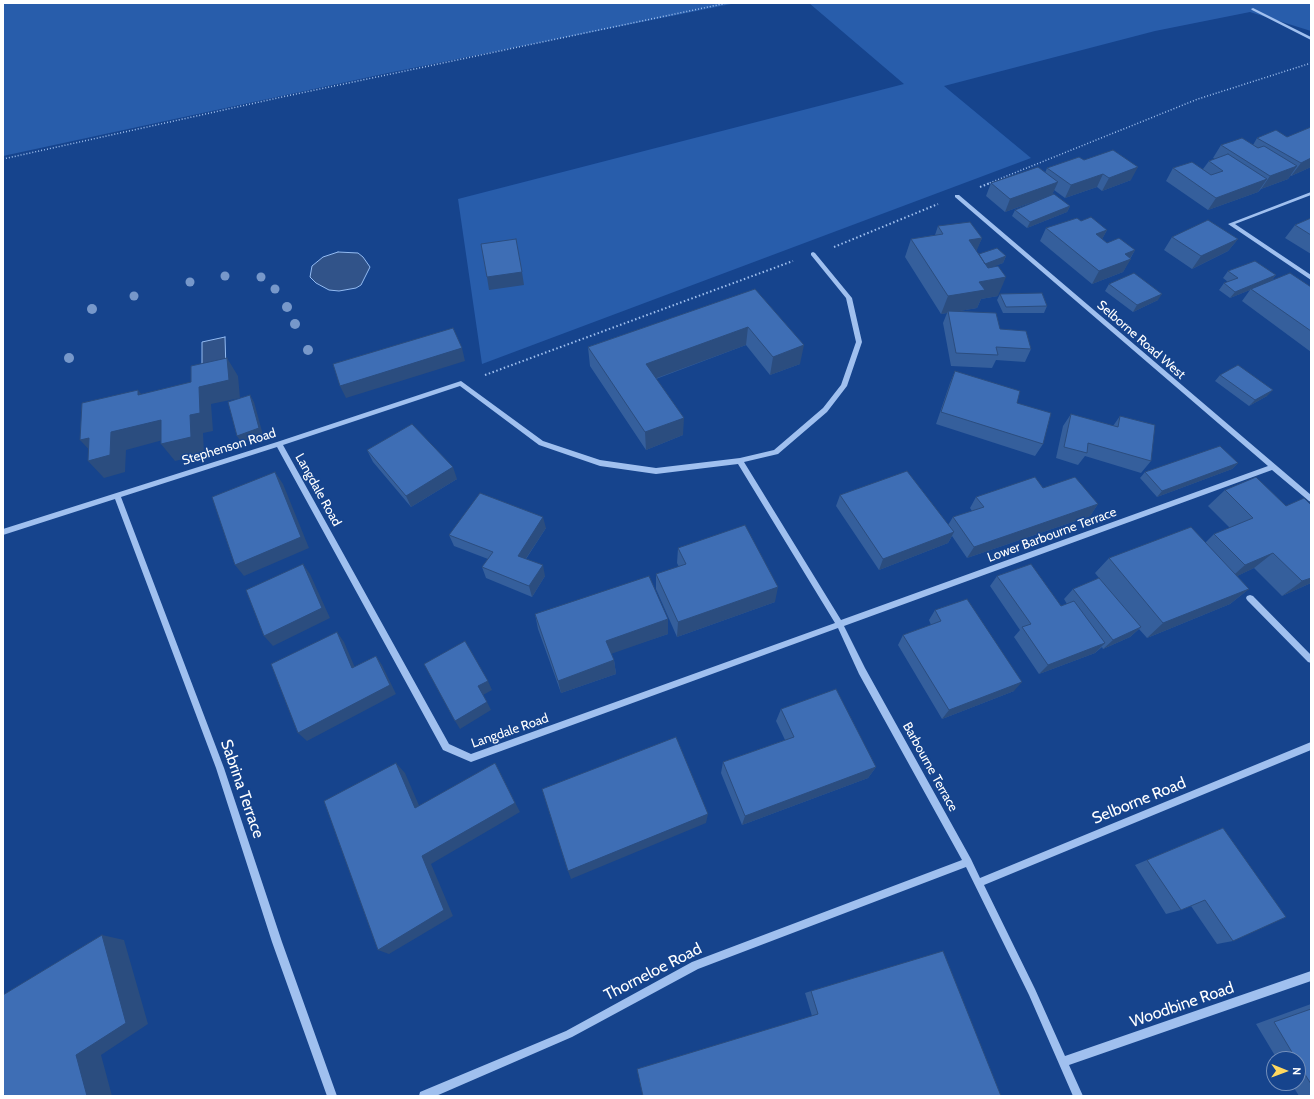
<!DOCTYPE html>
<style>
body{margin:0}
#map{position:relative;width:1314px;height:1099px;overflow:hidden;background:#16448d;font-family:Cabin,sans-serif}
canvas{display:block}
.frame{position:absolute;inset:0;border:4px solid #fff;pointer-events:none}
.north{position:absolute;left:1266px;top:1051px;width:40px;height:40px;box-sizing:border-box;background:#16448d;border:1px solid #738fbb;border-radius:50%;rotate:91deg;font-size:11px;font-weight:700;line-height:16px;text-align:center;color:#fff}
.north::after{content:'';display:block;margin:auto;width:14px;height:18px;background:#ffd85f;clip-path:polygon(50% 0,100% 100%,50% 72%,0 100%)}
</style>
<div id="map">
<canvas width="1314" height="1099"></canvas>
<div class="frame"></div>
<div class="north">N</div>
</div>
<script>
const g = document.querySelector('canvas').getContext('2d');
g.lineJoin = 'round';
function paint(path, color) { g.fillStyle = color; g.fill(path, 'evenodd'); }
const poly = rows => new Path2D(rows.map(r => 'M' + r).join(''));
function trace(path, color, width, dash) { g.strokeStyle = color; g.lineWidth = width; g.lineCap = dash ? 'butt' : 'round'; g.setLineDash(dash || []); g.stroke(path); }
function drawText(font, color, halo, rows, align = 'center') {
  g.font = font + ' Cabin,sans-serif'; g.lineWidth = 3; g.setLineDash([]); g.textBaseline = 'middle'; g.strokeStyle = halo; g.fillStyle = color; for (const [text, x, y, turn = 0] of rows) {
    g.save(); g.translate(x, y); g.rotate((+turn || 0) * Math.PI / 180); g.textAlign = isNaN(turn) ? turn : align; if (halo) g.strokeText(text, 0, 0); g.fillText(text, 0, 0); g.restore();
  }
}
paint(poly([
 [3,3,736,3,388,73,3,156],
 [809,3,1311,3,1311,31,1250,12,1155,31,944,86,1031,158,482,364,458,199,904,84]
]), '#285dab');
const water = poly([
 [338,252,358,253,363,257,370,267,361,285,356,288,339,291,329,290,316,283,310,277,312,266,323,257,338,252],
 [225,337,226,370,202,374,202,342,225,337]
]);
paint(water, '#315389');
trace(water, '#93bbf2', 1);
trace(poly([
 [3,159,282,97,727,3],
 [987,184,1198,99,1311,63]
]), '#a0c0ef', 1.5, [1, 2]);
trace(poly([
 [980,187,990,183],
 [834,247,938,204],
 [485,375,793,261]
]), '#a0c0ef', 2, [1.5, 2.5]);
paint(poly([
 [1253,8,1311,37,1311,40,1252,10,1251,9,1253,8],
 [1311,192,1311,195,1235,224,1311,275,1311,280,1228,224,1311,192],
 [955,195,959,195,1311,495,1311,502,1309,501,1272,470,844,626,865,668,971,859,980,878,1311,742,1311,750,984,885,1035,989,1065,1056,1311,971,1311,981,1069,1065,1083,1096,1073,1096,1029,995,966,867,698,969,572,1037,436,1096,419,1096,420,1092,566,1031,692,962,962,860,859,674,838,628,471,762,443,750,277,447,121,497,224,768,282,942,337,1096,327,1096,272,942,216,768,115,499,3,535,3,529,277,442,461,381,543,441,600,460,656,468,740,458,774,450,823,408,841,385,856,342,846,298,811,255,811,253,813,252,815,253,852,298,862,342,847,386,827,412,778,454,744,462,841,620,1268,466,955,197,955,195],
 [460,386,539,445,600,466,656,474,738,464,835,623,471,754,449,744,283,445,460,386],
 [1250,595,1253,596,1311,655,1311,663,1308,662,1247,600,1246,598,1247,596,1250,595]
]), '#a0c0ef');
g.fillStyle = '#7798ca';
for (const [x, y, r] of [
 [225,276,4.5],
 [261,277,4.5],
 [190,282,4.5],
 [275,289,4.5],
 [134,296,4.5],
 [287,307,5],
 [92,309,5],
 [295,324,5],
 [308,350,5],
 [69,358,5]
]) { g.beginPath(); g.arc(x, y, r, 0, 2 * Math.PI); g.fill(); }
paint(poly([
 [1257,138,1311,167,1291,176,1291,175,1288,179,1261,189,1258,192,1208,210,1166,181,1173,168,1203,169,1209,161,1215,159,1213,158,1221,145,1253,145],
 [1084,160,1131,180,1102,191,1097,187,1065,198,1054,190,1052,195,1070,206,1067,212,1027,228,1012,216,1015,210,1050,196,1005,212,986,196,991,183,1045,173,1047,168],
 [1311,218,1311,254,1285,238,1295,225],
 [1081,221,1107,230,1102,239,1107,243,1135,250,1123,272,1092,284,1040,241,1046,228],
 [938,226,982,238,976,251,979,254,1006,256,1003,263,991,267,998,296,981,299,977,308,959,311,1000,329,1031,349,1025,362,996,360,992,368,951,366,943,323,947,313,941,314,905,257,911,239,935,235],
 [1172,237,1238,239,1228,251,1192,269,1164,250],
 [1228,271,1276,275,1272,280,1311,287,1311,352,1242,301,1250,290,1230,298,1219,290,1224,283,1228,282,1223,278],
 [1109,284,1158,300,1133,312,1105,291],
 [755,289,800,364,770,375,746,345,656,379,683,435,646,450,590,366,588,347],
 [1000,294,1047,306,1044,313,1003,313,997,300],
 [955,371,1017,403,1043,444,1035,456,936,424,950,383],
 [1220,375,1267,396,1249,406,1215,381],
 [1071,414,1113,426,1120,416,1151,461,1141,473,1085,456,1078,465,1056,458,1063,426],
 [367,450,457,479,411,507,373,462],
 [1238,463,1232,469,1157,497,1140,478,1145,472],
 [1256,477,1311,583,1282,596,1254,568,1237,576,1249,589,1230,604,1147,638,1139,629,1130,637,1103,649,1102,647,1095,653,1039,674,1014,637,1020,630,990,586,997,576,1061,606,1067,604,1064,599,1073,589,1099,578,1095,573,1109,558,1206,542,1214,534,1230,528,1208,506,1225,490],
 [1043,488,1098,504,1090,516,967,558,952,536,948,543,879,570,836,506,840,495,948,525,953,517,972,511,970,508,976,497],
 [546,528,526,559,545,576,532,597,486,578,482,567,488,559,454,546,449,535],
 [678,548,775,602,677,637,656,589,656,574,679,567,677,563],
 [935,610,1014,691,942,719,898,645,903,635,931,625,929,620],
 [535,614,668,619,668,634,611,653,614,660,616,674,561,693,538,629],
 [781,709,876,767,868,778,742,825,721,773,723,762,785,740,776,721],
 [1223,828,1233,941,1217,944,1191,906,1181,910,1166,914,1135,865],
 [811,991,1001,1096,812,1016,805,993],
 [1311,1004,1311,1096,1299,1096,1291,1083,1298,1083,1298,1059,1277,1059,1256,1024]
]), '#355f9c');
paint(poly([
 [1311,158,1311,167,1291,176,1301,163],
 [1297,166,1288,179,1261,189,1270,176],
 [1138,167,1131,180,1102,191,1109,178],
 [1103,174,1097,187,1065,198,1071,185],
 [1267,179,1258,192,1208,210,1216,198],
 [1058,182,1052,195,1005,212,1010,199],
 [1070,206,1067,212,1027,228,1030,222],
 [1107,230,1100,243,1096,234],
 [982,238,974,257,969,240],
 [1238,239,1228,251,1192,269,1201,256],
 [1135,250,1129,260,1131,259,1123,272,1092,284,1099,271,1125,254],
 [1006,256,1003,263,982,271,985,264],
 [522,272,524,285,489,290,487,277],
 [1276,275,1270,282,1251,289,1250,290,1230,298,1235,292],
 [1006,277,998,296,981,299,977,308,948,313,948,311,947,313,941,314,948,296,979,282],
 [1162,294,1158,300,1133,312,1137,305],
 [748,327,746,345,646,382,646,364],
 [804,345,800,364,770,375,773,357],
 [462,348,465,361,346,398,340,386],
 [227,358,238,376,240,398,211,404,213,431,203,433,204,454,175,461,161,444,190,415,199,387],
 [138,390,152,407,138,395],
 [1273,390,1267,396,1249,406,1255,400],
 [250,395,254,402,263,435,241,442,237,436],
 [684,418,683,435,646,450,645,432],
 [161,420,174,437,126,450,125,472,104,478,88,461,111,432],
 [89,438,96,457,80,440],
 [1238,463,1232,469,1157,497,1162,491],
 [453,467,457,479,411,507,406,496],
 [275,472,283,484,309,548,244,576,235,565],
 [1098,504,1090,516,967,558,974,547],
 [543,517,546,528,521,566,518,556],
 [954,532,948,543,879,570,883,559],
 [1273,553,1254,568,1227,581,1245,565],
 [303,564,310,574,330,618,273,646,264,636],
 [543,565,545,576,532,597,529,586],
 [1311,578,1311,583,1282,596,1302,581],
 [778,587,775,602,677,637,678,622],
 [1249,589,1230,604,1147,638,1163,623],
 [668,619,668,634,608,655,606,641],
 [1141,627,1130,637,1103,649,1113,640],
 [337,632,344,642,359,677,352,668],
 [1105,643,1095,653,1039,674,1048,665],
 [376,656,382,665,396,694,307,741,298,733],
 [614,660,616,674,561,693,558,681],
 [488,681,492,690,483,695,478,686],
 [1022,682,1014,691,942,719,949,710],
 [487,702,491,710,460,729,455,721],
 [396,763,405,773,424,817,415,808],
 [495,763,520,812,431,864,453,916,389,954,378,950,422,856],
 [876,767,868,778,742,825,745,816],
 [708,814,706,823,571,879,568,871],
 [102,935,124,940,148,1024,101,1055,112,1096,87,1096,76,1055]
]), '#2b4d7f');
const building = poly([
 [1311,127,1311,158,1301,163,1257,138,1276,130,1287,137,1311,127],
 [1242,138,1258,148,1264,146,1297,166,1270,176,1221,145,1242,138],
 [1113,150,1138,167,1109,178,1103,174,1071,185,1047,168,1079,157,1084,160,1113,150],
 [1228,154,1267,179,1216,198,1173,168,1192,162,1211,175,1223,171,1209,161,1228,154],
 [1038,167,1058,182,1010,199,991,183,1038,167],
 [1054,194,1070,206,1030,222,1015,210,1054,194],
 [1091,217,1107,230,1096,234,1107,243,1119,238,1135,250,1125,254,1131,259,1099,271,1046,228,1077,218,1081,221,1091,217],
 [1311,218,1311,235,1295,225,1311,218],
 [1208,220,1238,239,1201,256,1172,237,1208,220],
 [970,222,982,238,969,240,988,268,998,266,1006,277,979,282,985,290,948,296,911,239,943,234,938,226,970,222],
 [516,239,522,272,487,277,481,244,516,239],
 [997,248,1006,256,985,264,979,254,997,248],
 [1255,261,1276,275,1235,292,1224,283,1238,278,1228,271,1255,261],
 [1134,273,1162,294,1137,305,1109,284,1134,273],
 [1290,273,1311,287,1311,331,1251,289,1290,273],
 [755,289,804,345,773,357,748,327,646,364,684,418,645,432,588,347,755,289],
 [1042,293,1047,306,1006,307,1000,294,1042,293],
 [948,311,996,313,1000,329,1026,331,1031,349,996,347,998,355,956,353,948,311],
 [453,328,462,348,340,386,333,364,453,328],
 [227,358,229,380,199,387,200,413,190,415,191,437,161,444,161,420,111,432,110,455,88,461,89,438,80,440,82,403,138,390,138,395,191,382,191,366,227,358],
 [1238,365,1273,390,1255,400,1220,375,1238,365],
 [955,371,1020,391,1017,403,1051,413,1043,444,941,412,955,371],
 [250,395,259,428,237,436,228,402,250,395],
 [1071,414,1118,427,1120,416,1155,425,1151,461,1088,443,1087,453,1064,447,1071,414],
 [412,424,453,467,406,496,367,450,412,424],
 [1220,446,1238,463,1162,491,1145,472,1220,446],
 [907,471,954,532,883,559,840,495,907,471],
 [275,472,301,537,235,565,212,497,275,472],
 [1035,477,1043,488,1075,477,1098,504,974,547,953,517,984,507,976,497,1035,477],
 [1256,477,1286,506,1304,498,1311,505,1311,578,1302,581,1273,553,1245,565,1214,534,1253,518,1225,490,1256,477],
 [480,493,543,517,518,556,543,565,529,586,482,567,493,552,449,535,480,493],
 [745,525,778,587,678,622,656,574,686,564,678,548,745,525],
 [1191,527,1249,589,1163,623,1109,558,1191,527],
 [303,564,322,608,264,636,246,590,303,564],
 [1031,564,1061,606,1074,601,1105,643,1048,665,1022,627,1031,624,997,576,1031,564],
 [649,576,668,619,606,641,614,660,558,681,535,614,649,576],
 [1099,578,1141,627,1113,640,1073,589,1099,578],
 [967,599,1022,682,949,710,903,635,941,621,935,610,967,599],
 [337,632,352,668,376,656,390,685,298,733,271,664,337,632],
 [465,641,488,681,478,686,487,702,455,721,424,664,465,641],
 [836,689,876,767,745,816,723,762,794,737,781,709,836,689],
 [676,737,708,814,568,871,542,789,676,737],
 [396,763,415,808,495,763,515,803,422,856,444,910,378,950,324,801,396,763],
 [1223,828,1286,917,1233,941,1205,900,1181,910,1147,860,1223,828],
 [102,935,126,1023,76,1055,87,1096,5,1096,5,1095,3,1096,3,995,102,935],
 [943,951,1001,1096,643,1096,637,1069,818,1014,811,991,943,951],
 [1311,1009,1311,1084,1298,1063,1298,1059,1296,1059,1274,1022,1311,1009]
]);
paint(building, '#3e6eb5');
trace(building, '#2b4d7f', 1);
drawText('13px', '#fff', '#16448d', [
 ["Selborne Road West",1141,340,41],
 ["Stephenson Road",229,447,-17],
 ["Langdale Road",318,490,61],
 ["Lower Barbourne Terrace",1052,535,-20],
 ["Langdale Road",510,731,-19],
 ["Barbourne Terrace",930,767,61]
]);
drawText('16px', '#fff', '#16448d', [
 ["Sabrina Terrace",242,789,71],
 ["Selborne Road",1139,801,-22],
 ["Thorneloe Road",653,972,-27],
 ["Woodbine Road",1182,1005,-19]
]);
</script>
